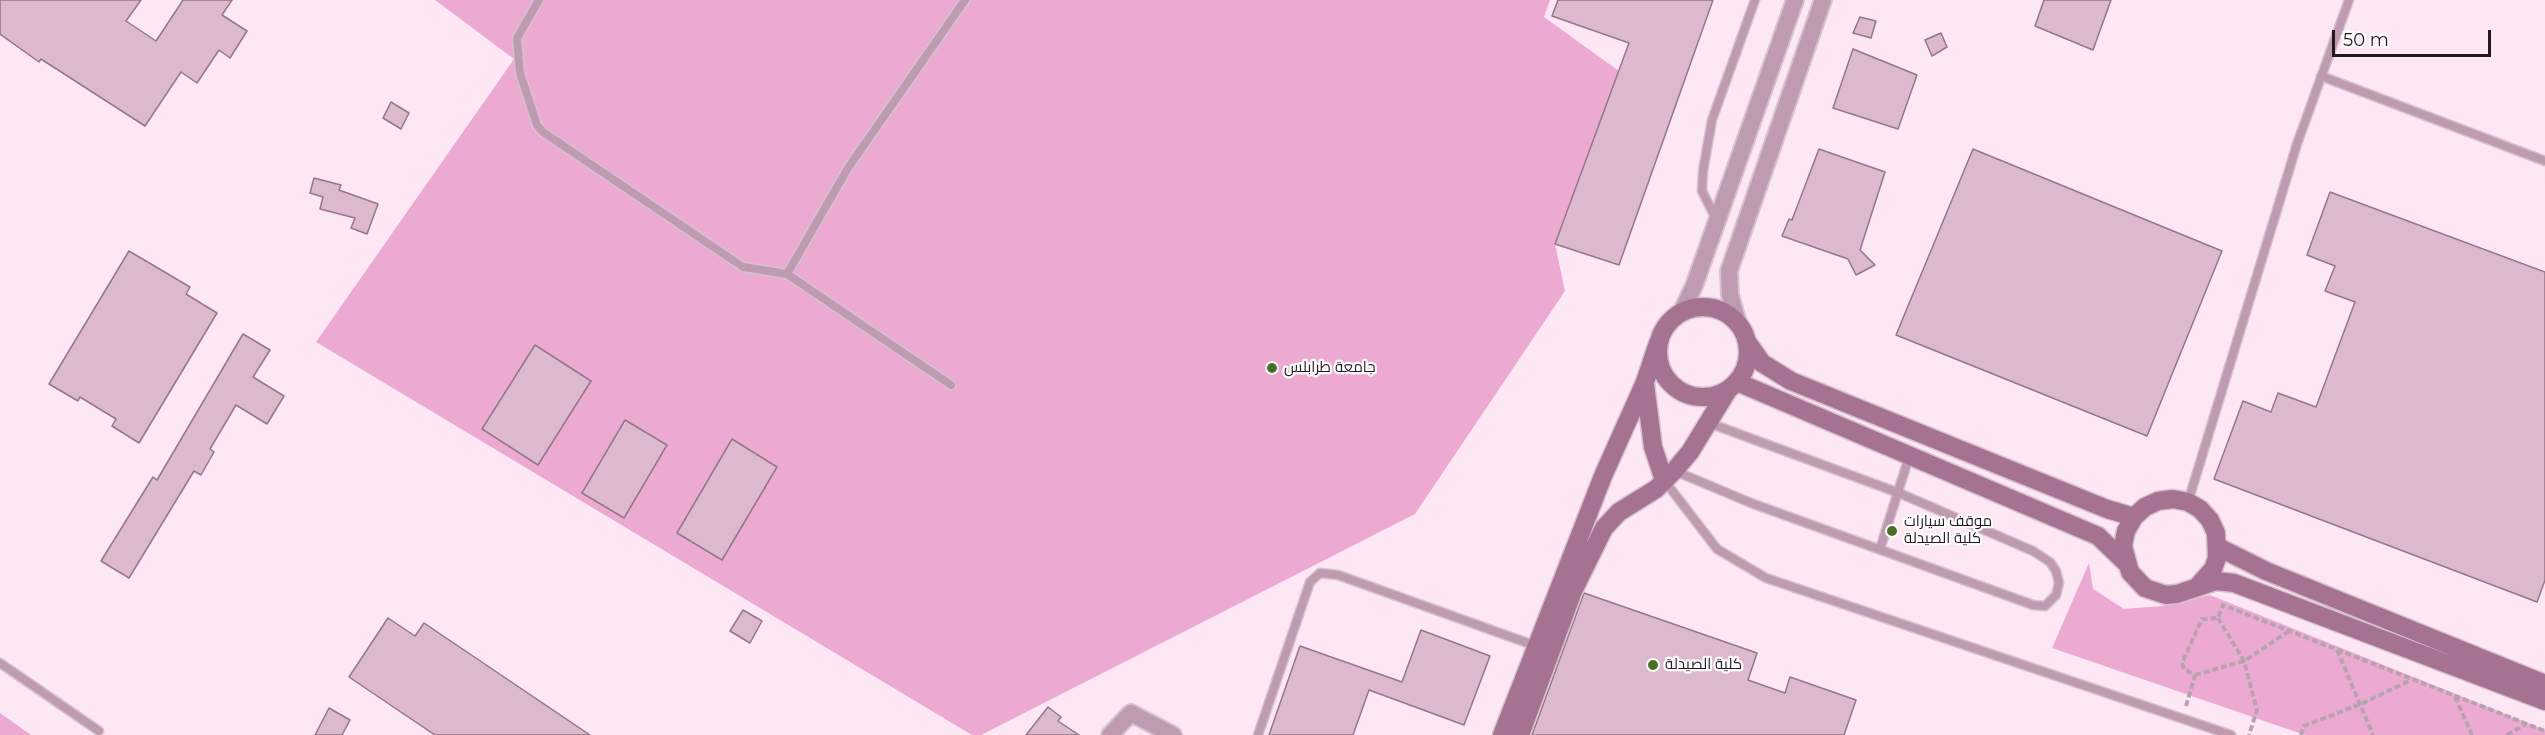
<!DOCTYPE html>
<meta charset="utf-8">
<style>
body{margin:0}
#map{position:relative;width:2545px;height:735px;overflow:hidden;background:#fde7f4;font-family:Montserrat,sans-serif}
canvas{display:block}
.scale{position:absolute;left:2332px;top:30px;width:159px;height:27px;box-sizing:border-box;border:3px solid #251920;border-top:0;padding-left:8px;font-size:18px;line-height:21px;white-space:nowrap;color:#251920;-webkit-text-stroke:4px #fcfcfc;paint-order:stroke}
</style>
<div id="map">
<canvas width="2545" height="735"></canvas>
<div class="scale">50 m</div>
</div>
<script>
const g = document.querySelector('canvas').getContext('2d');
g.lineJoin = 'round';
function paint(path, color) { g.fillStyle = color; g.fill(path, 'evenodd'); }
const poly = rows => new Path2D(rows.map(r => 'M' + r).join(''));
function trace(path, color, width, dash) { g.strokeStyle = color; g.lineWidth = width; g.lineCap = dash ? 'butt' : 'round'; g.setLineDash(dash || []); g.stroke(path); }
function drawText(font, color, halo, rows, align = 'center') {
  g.font = font + ' Montserrat,Cairo,sans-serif'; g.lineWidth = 4.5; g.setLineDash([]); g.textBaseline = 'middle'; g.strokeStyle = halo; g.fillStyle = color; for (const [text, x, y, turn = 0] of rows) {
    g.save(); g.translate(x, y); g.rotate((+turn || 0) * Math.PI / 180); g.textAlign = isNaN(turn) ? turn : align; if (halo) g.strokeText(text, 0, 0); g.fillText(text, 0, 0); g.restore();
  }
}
paint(poly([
 [435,0,1550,0,1544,17,1619,71,1555,244,1565,291,1415,514,981,735,972,735,316,342,514,59],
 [2089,563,2093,589,2124,609,2162,606,2210,595,2545,730,2545,735,2305,735,2052,648],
 [0,713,31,735,0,735]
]), '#ecaad3');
const building = poly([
 [0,0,141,0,126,21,156,41,183,0,232,0,222,15,247,31,230,58,219,50,197,83,181,72,145,126,41,59,39,62,0,34,0,0],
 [1558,0,1713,0,1619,265,1555,244,1629,43,1552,16,1558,0],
 [2044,0,2111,0,2093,50,2035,26,2044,0],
 [1860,17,1876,21,1871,38,1853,33,1860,17],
 [1941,33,1947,47,1932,56,1925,40,1941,33],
 [1853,49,1917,75,1898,129,1833,108,1853,49],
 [391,102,409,113,401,129,383,118,391,102],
 [1819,149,1885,172,1860,250,1875,265,1856,275,1848,259,1782,236,1789,219,1792,220,1819,149],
 [1973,149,2222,251,2147,436,1896,335,1973,149],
 [314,178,341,185,339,190,378,204,367,234,351,228,355,218,320,209,323,197,310,193,314,178],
 [2330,192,2545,272,2545,580,2537,602,2214,479,2243,401,2271,412,2278,393,2316,407,2355,302,2325,291,2335,266,2307,255,2330,192],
 [129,251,190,287,186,294,217,313,139,443,112,426,116,419,80,397,78,401,49,384,129,251],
 [243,334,270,350,253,377,284,396,267,424,236,405,210,449,214,452,201,475,194,471,129,578,101,561,153,477,157,480,243,334],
 [535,345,591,381,538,465,482,429,535,345],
 [625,420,667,445,624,518,582,493,625,420],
 [732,439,777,467,722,560,677,533,732,439],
 [1584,593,1757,653,1748,680,1785,693,1790,677,1856,700,1844,735,1532,735,1584,593],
 [743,610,762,621,750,643,730,631,743,610],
 [388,618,415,636,424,623,590,735,435,735,349,677,388,618],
 [1421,630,1490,656,1464,725,1369,690,1353,735,1269,735,1300,646,1402,682,1421,630],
 [1048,707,1061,717,1058,721,1079,735,1026,735,1048,707],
 [329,708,350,720,342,735,315,735,329,708]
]);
paint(building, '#dcb9ce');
trace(building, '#967689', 1.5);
const lane = poly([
 [539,0,517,38,520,73,537,125,543,132,743,267,787,274,951,385],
 [2321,76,2545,161],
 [1717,221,1702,191,1703,171,1712,120,1755,0],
 [787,274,848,168,965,0],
 [1675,471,1751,503,2033,605,2045,606,2056,595,2059,583,2056,571,2050,562,2033,551,1899,493,1709,423],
 [1664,480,1717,549,1766,578,2231,735],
 [2188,502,2297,144,2349,0],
 [1880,549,1909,457],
 [0,663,99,731],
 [1258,735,1310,582,1320,573,1338,575,1536,646]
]);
const street = poly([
 [1682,311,1694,286,1795,0],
 [1738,323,1730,295,1729,271,1823,0],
 [1110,735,1131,713,1173,735]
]);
const secondary = poly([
 '1658 352a45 45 0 1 1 90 0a45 45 0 1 1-90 0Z',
 [1748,343,1762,363,1791,381,2107,509,2134,517],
 [1737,382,2098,536,2125,562],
 [1645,384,1653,447,1664,480],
 [2218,547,2266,571,2545,684],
 [2198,586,2213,569,2217,558,2216,533,2210,520,2200,509,2188,502,2173,499,2158,501,2145,507,2134,517,2126,531,2123,546,2130,572,2145,588,2166,595,2177,594,2216,581,2234,583,2545,701],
 [1502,735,1603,476,1645,382,1658,343],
 [1520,735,1573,591,1604,528,1619,512,1656,489,1674,471,1690,452,1728,390]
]);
trace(lane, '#d6c2ce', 11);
trace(street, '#d6c2ce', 20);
trace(secondary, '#d6c2ce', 21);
trace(poly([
 [2218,618,2244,661,2257,710,2249,735],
 [2337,650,2373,735],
 [2195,675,2244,661,2289,631],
 [2455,697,2472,735],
 [2186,706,2195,675,2184,669,2182,663,2202,619,2218,618,2223,605,2545,731],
 [2301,735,2304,726,2361,704,2411,680],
 [2507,735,2526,724]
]), '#b6a3ae', 4, [6, 3]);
trace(lane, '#bf9bb1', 8);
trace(street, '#bf9bb1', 16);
trace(secondary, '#a57292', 18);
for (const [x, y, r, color] of [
 [1272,368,6,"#4a6e26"],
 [1892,531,6,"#4a6e26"],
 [1653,665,6,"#4a6e26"]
]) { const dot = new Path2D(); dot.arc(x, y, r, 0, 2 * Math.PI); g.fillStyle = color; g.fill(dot); trace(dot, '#fcfcfc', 2); }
drawText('15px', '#251920', '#fcfcfc', [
 ["جامعة طرابلس",1284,368],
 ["موقف سيارات",1904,522],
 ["كلية الصيدلة",1904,539],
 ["كلية الصيدلة",1665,665]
], 'left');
</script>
